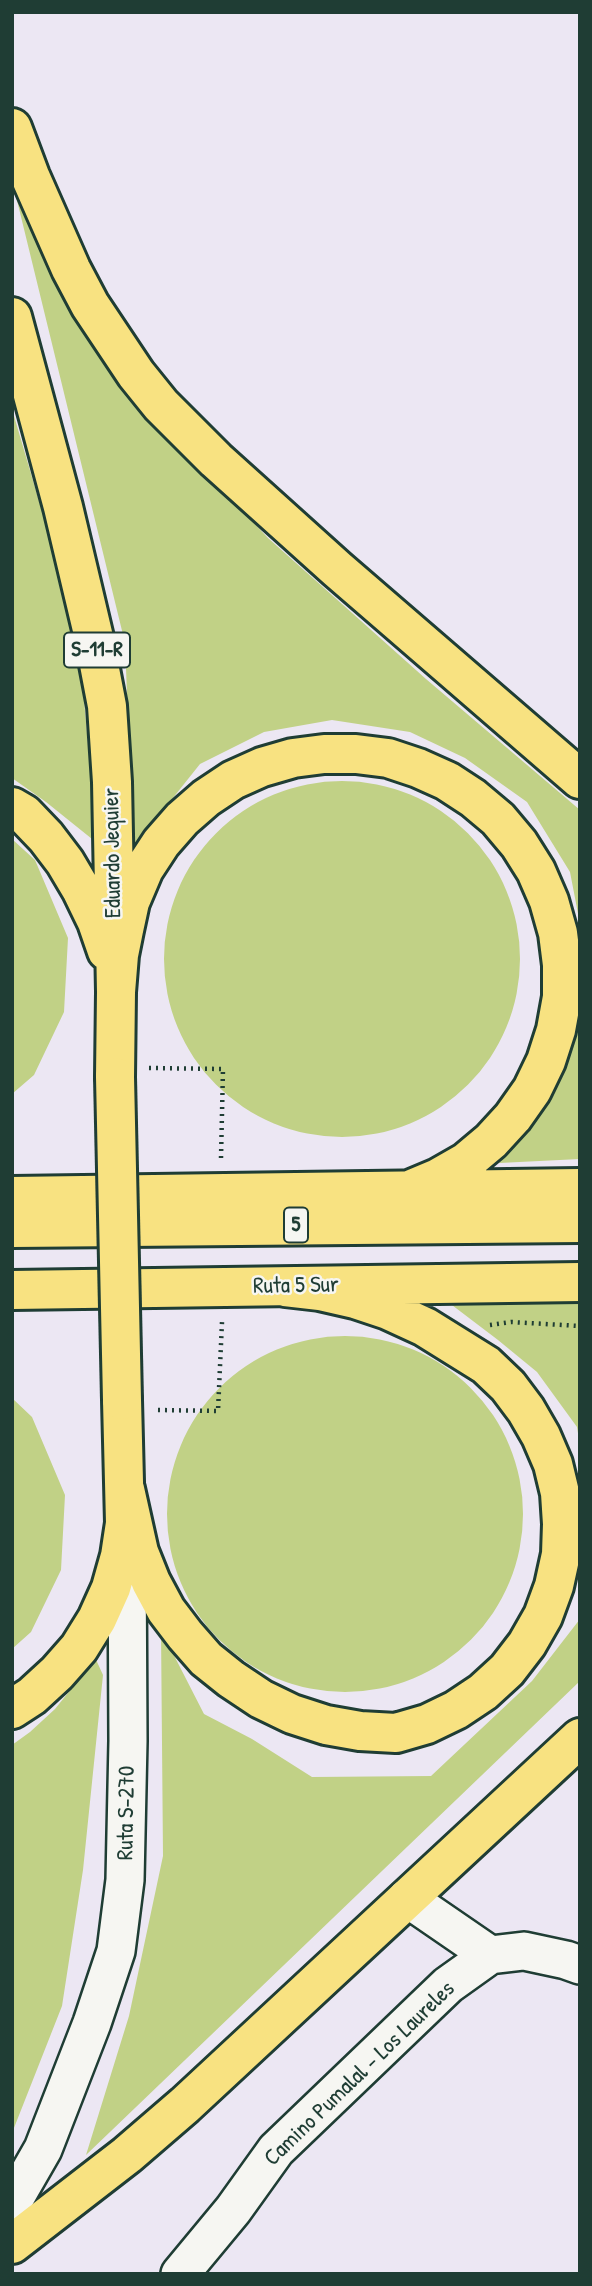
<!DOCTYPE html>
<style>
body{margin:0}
#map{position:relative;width:592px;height:2286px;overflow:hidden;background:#ece7f3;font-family:"Patrick Hand",sans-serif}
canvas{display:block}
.frame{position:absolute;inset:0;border:14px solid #1f3d34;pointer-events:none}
</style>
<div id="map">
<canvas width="592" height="2286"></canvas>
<div class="frame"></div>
</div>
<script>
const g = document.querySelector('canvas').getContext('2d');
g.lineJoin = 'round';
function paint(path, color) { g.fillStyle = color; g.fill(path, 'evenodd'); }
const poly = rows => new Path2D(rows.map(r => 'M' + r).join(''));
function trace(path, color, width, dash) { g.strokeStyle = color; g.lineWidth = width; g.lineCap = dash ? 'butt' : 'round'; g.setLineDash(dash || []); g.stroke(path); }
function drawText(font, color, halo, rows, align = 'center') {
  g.font = font + ' "Patrick Hand",sans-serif'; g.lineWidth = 5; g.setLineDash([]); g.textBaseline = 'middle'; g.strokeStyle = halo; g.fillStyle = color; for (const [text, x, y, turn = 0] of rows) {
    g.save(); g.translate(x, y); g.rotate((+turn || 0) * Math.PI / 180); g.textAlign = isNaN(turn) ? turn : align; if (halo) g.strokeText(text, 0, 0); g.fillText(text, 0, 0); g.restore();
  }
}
paint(poly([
 [13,184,124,385,268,538,426,679,580,810,580,924,570,872,527,802,465,758,410,732,332,720,264,732,200,764,133,848,125,643],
 [12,409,78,634,97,843,46,802,12,778],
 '164 959a178 178 0 1 1 356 0a178 178 0 1 1-356 0Z',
 [12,839,35,860,68,938,64,1012,34,1075,12,1094],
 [580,995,580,1159,499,1163,555,1073],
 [444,1299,580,1301,580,1446,577,1427,537,1372,498,1340],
 '167 1514a178 178 0 1 1 356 0a178 178 0 1 1-356 0Z',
 [12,1398,32,1417,65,1495,61,1570,31,1632,12,1649],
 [580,1619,580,1681,86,2155,129,2016,163,1856,161,1630,204,1714,252,1739,312,1777,431,1776,532,1681],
 [93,1653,103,1675,83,1870,62,2006,12,2133,12,1745,30,1732,55,1709,76,1683]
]), '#c1d186');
const minor = poly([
 [407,1898,490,1955],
 [12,2203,43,2149,92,2023,116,1951,125,1880,128,1741,127,1550],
 [180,2274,233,2210,276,2150,448,1985,490,1955,524,1951,566,1960,580,1965]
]);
const highway = poly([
 [12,128,30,176,71,269,90,305,136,374,161,405,216,460,337,569,580,779],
 [12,317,63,507,94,638,107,706,112,782,116,992,115,1077],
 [12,807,24,814,46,837,65,862,81,889,97,922,107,951],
 [116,992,119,955,124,930,130,902,144,869,161,843,182,819,206,798,233,780,262,767,293,758,324,754,356,754,388,758,418,768,447,781,473,798,498,819,519,844,536,871,549,901,558,933,562,965,562,997,556,1030,546,1061,532,1090,513,1117,491,1141,466,1162,438,1178,407,1191],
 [12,1196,580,1188],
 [12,1228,580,1223],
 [12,1290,580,1282],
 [125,1489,139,1552,151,1582,166,1610,185,1635,206,1659,231,1679,261,1699,292,1714,326,1725,360,1731,396,1733,427,1724,456,1710,483,1692,507,1670,527,1644,543,1616,554,1586,561,1554,562,1524,560,1493,553,1464,541,1436,526,1410,508,1386,486,1365,425,1327,388,1310,355,1299,320,1291,285,1287],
 [12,1709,32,1696,57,1673,79,1648,97,1619,111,1588,120,1556,125,1523,122,1400],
 [12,2244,127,2155,185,2105,580,1738]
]);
trace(minor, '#1f3d34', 42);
trace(highway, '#1f3d34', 44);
trace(poly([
 [149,1068,223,1069,221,1158],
 [490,1325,511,1322,580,1326],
 [158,1410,218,1411,222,1322]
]), '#1f3d34', 4.5, [2, 5]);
trace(minor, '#f6f6f2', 37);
trace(highway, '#f8e281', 38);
const highwayBridge = poly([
 [115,1077,122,1400]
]);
trace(highwayBridge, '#1f3d34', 44, []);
trace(highwayBridge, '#f8e281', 38);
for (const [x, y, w] of [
 [97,650,66],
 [296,1225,24]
]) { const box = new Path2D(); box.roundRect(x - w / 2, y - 17.5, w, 35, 5); g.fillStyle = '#f6f6f2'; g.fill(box); trace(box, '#1f3d34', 2); }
drawText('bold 21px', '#1f3d34', null, [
 ["S-11-R",97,650],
 ["5",296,1225]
]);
drawText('23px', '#1f3d34', '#f6f6f2', [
 ["Eduardo Jequier",113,853,-91],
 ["Ruta 5 Sur",296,1286,-1],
 ["Ruta S-270",127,1813,-89],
 ["Camino Pumalal - Los Laureles",360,2074,-44]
]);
</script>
